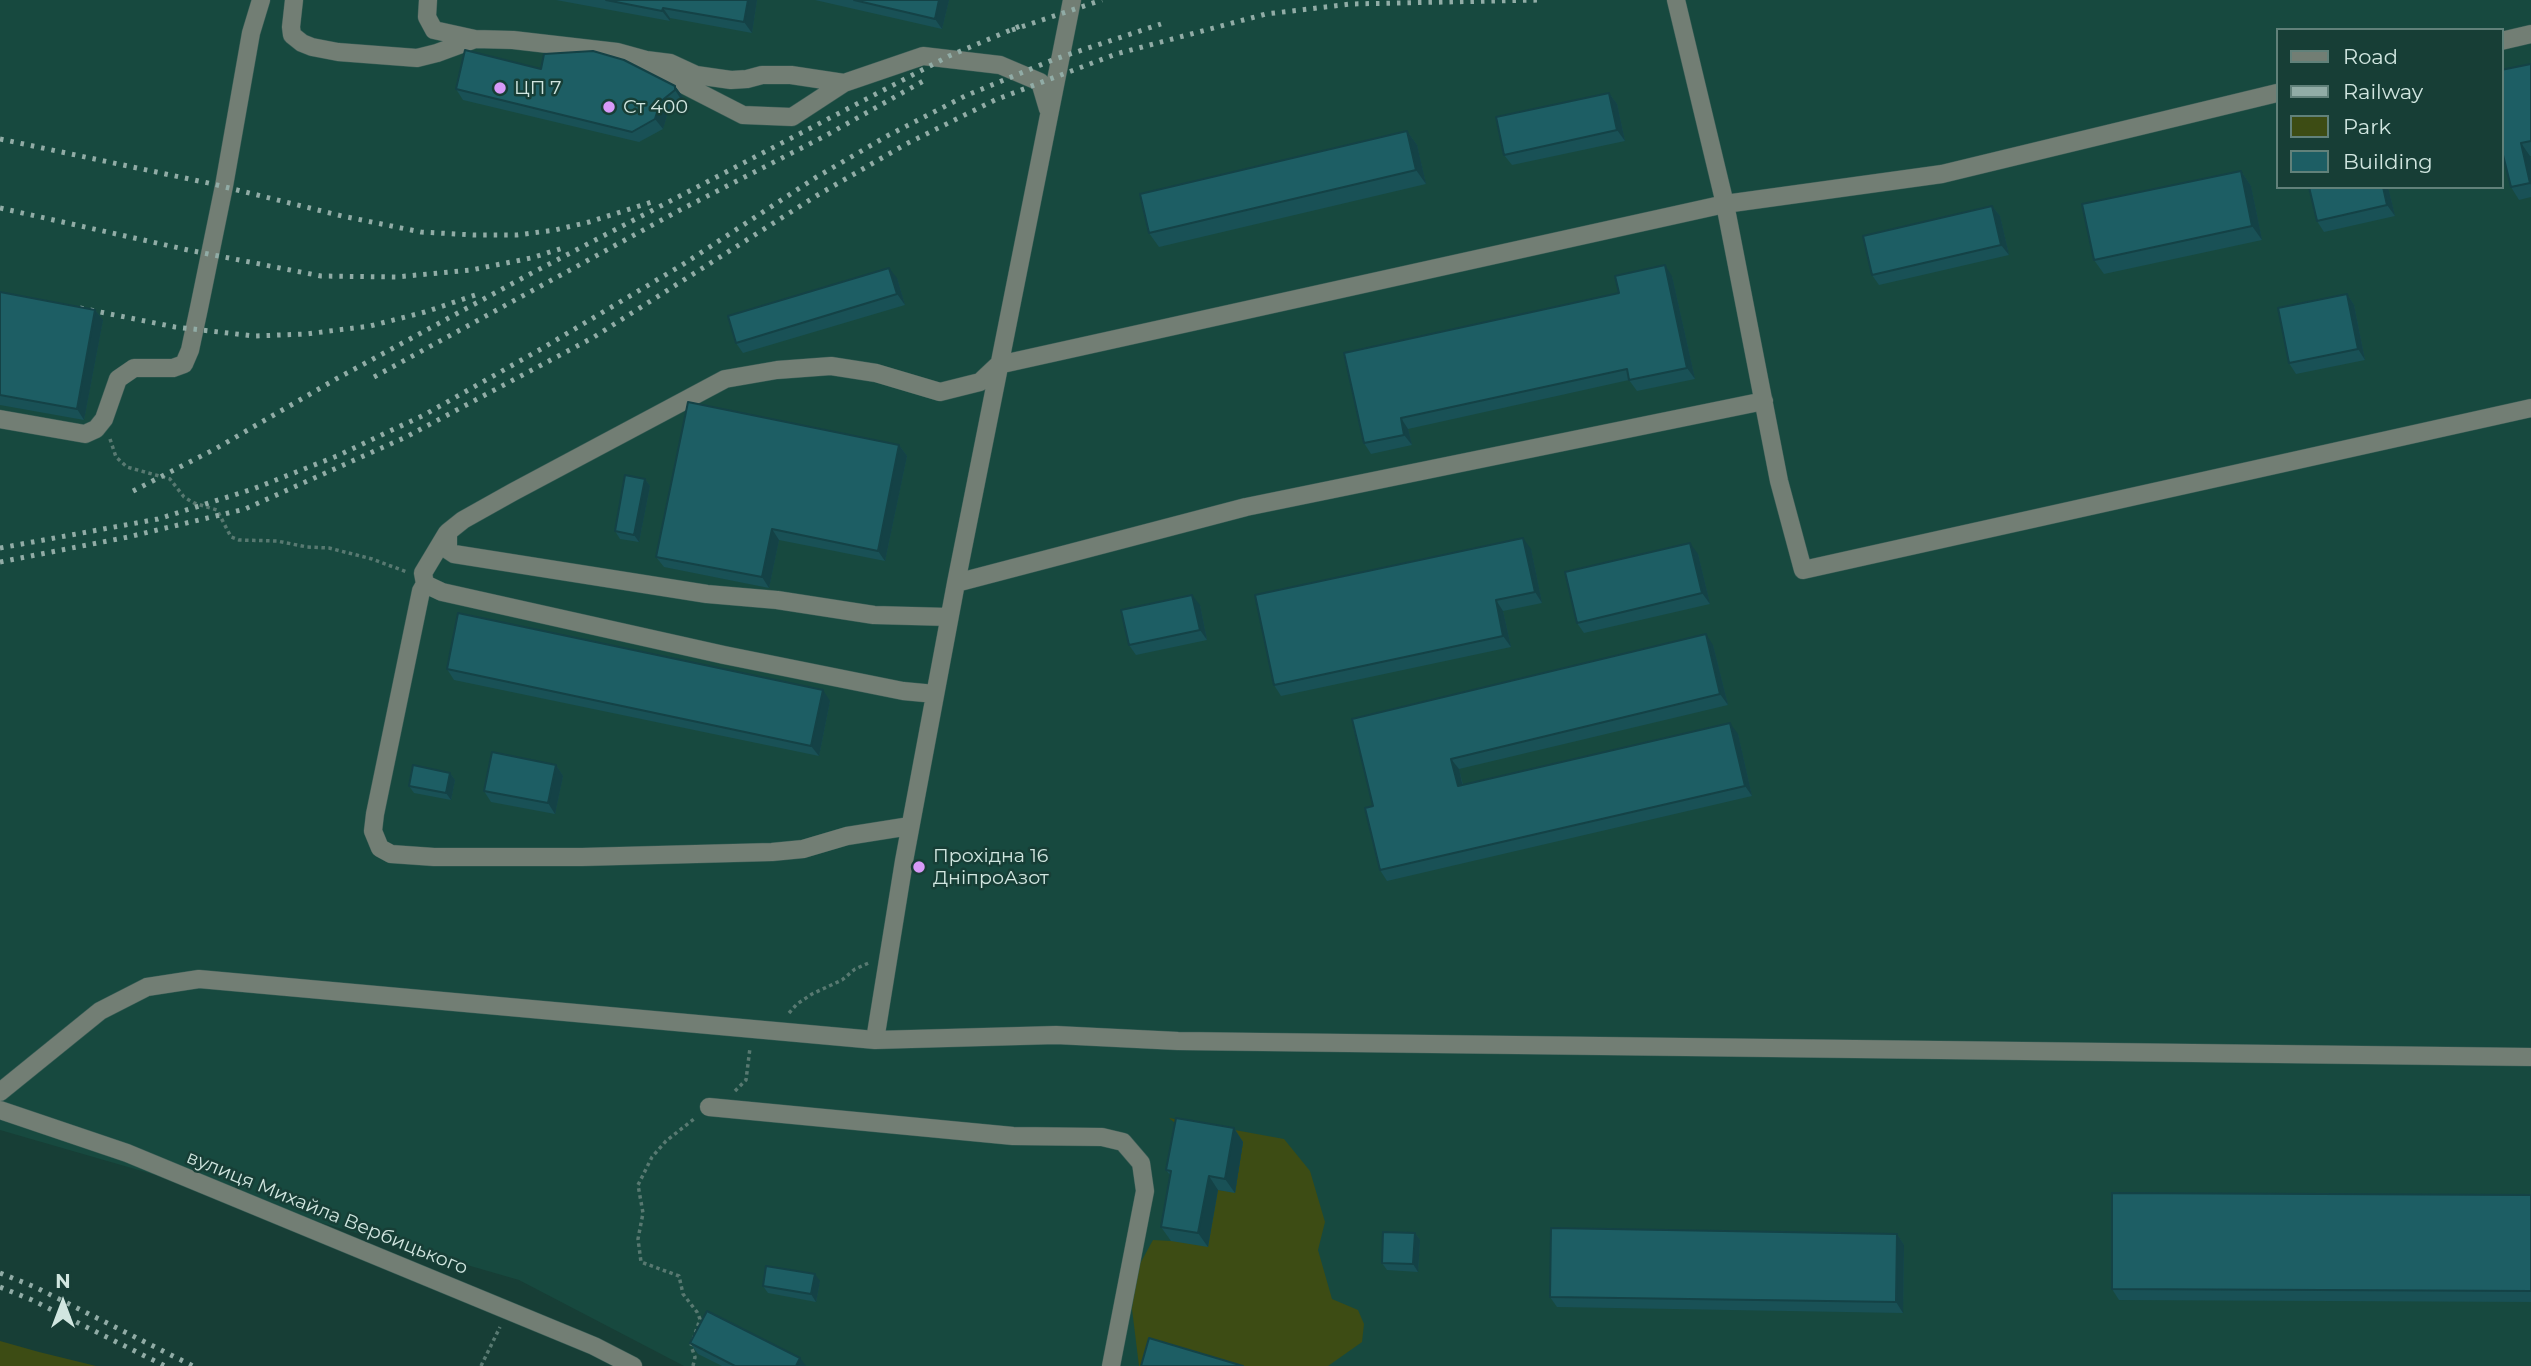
<!DOCTYPE html>
<meta charset="utf-8">
<style>
body{margin:0}
#map{position:relative;width:2531px;height:1366px;overflow:hidden;background:#173e36;font-family:Montserrat,sans-serif}
canvas{display:block}
.legend{position:absolute;left:2276px;top:28px;width:228px;height:161px;box-sizing:border-box;background:#173e36;border:2px solid #61817a;margin:0;padding:9px 12px;list-style:none;font-size:21px;color:#d1e6e0}
.legend li{display:flex;align-items:center;gap:14px;height:35px}
.legend b{width:35px;border:2px solid #61817a}
.north{position:absolute;left:28px;top:1268px;width:70px;height:70px;-webkit-text-stroke:5px #173e36;paint-order:stroke;rotate:0deg;font-size:19px;font-weight:700;line-height:28px;text-align:center;color:#d1e6e0}
.north::after{content:'';display:block;margin:auto;width:24px;height:32px;background:#d1e6e0;clip-path:polygon(50% 0,100% 100%,50% 72%,0 100%)}
</style>
<div id="map">
<canvas width="2531" height="1366"></canvas>
<ul class="legend">
<li><b style="height:9px;background:#727e74"></b>Road</li>
<li><b style="height:9px;background:#91aca6"></b>Railway</li>
<li><b style="height:19px;background:#3d4c14"></b>Park</li>
<li><b style="height:19px;background:#1d5e64"></b>Building</li>
</ul>
<div class="north">N</div>
</div>
<script>
const g = document.querySelector('canvas').getContext('2d');
g.lineJoin = 'round';
function paint(path, color) { g.fillStyle = color; g.fill(path, 'evenodd'); }
const poly = rows => new Path2D(rows.map(r => 'M' + r).join(''));
function trace(path, color, width, dash) { g.strokeStyle = color; g.lineWidth = width; g.lineCap = dash ? 'butt' : 'round'; g.setLineDash(dash || []); g.stroke(path); }
function drawText(font, color, halo, rows, align = 'center') {
  g.font = font + ' Montserrat,sans-serif'; g.lineWidth = 5; g.setLineDash([]); g.textBaseline = 'middle'; g.strokeStyle = halo; g.fillStyle = color; for (const [text, x, y, turn = 0] of rows) {
    g.save(); g.translate(x, y); g.rotate((+turn || 0) * Math.PI / 180); g.textAlign = isNaN(turn) ? turn : align; if (halo) g.strokeText(text, 0, 0); g.fillText(text, 0, 0); g.restore();
  }
}
paint(poly([
 [0,0,2531,0,2531,1366,684,1366,519,1280,0,1130],
 [2277,30,2501,30,2501,187,2277,187]
]), '#17493f');
paint(poly([
 [1169,1118,1284,1139,1310,1171,1325,1222,1318,1250,1332,1299,1358,1310,1364,1324,1362,1342,1328,1366,1139,1366,1132,1309,1136,1271,1153,1240,1171,1241,1218,1190,1235,1192,1243,1142,1186,1132],
 [0,1341,39,1352,96,1366,0,1366]
]), '#3d4c14');
const minor = poly([
 [294,0,291,27,292,35,302,43,312,47,338,52,417,58,437,53,475,39],
 [428,0,427,17,434,30,475,39,513,40,617,52,646,60,670,63,696,75,731,80,747,79,762,75,791,75,844,83],
 [1676,0,1725,204,1779,481,1803,570,2531,408],
 [2501,41,2531,34],
 [626,55,743,115,792,117,844,83,923,56,1000,65,1040,82,1048,109],
 [0,419,85,434,96,429,104,419,118,379,134,368,173,368,184,364,190,350,199,308,224,186,251,33,261,0],
 [447,533,423,573,425,584,442,592,724,655,903,691,935,694],
 [956,583,1246,507,1764,401],
 [425,584,421,591,375,814,373,831,380,848,391,854,434,857,582,857,772,852,803,849,847,836,910,826],
 [949,617,874,615,777,600,707,594,454,554,448,550,448,532,463,520,513,492,725,379,777,370,831,366,876,373,940,392,980,382,998,365,1725,204,1942,174,2277,93],
 [875,1040,904,861,956,583,1072,0],
 [0,1092,100,1011,147,987,199,979,875,1040,1056,1035,1178,1041,2531,1057],
 [709,1107,1013,1136,1102,1137,1123,1142,1141,1163,1145,1191,1111,1366],
 [0,1110,127,1153,594,1346,633,1366]
]);
trace(minor, '#385c55', 19);
trace(poly([
 [110,439,116,457,127,467,170,479,184,497,194,503,217,510,231,537,239,540,277,541,307,547,329,548,372,559,407,572],
 [789,1013,797,1004,812,994,842,980,855,969,871,962],
 [735,1091,746,1080,750,1048],
 [481,1366,500,1327],
 [693,1366,695,1357,691,1346,700,1319,697,1312,683,1294,679,1276,641,1262,638,1239,643,1213,638,1185,652,1157,666,1141,694,1119]
]), '#587971', 3.5, [3.5, 3.5]);
trace(minor, '#727e74', 18);
trace(poly([
 [1012,30,1102,0],
 [0,139,213,184,342,216,421,232,473,235,517,235,555,230,589,222,655,201],
 [0,208,188,250,321,276,396,277,471,270,531,258,563,248],
 [80,308,175,327,254,336,306,334,370,326,425,312,478,294],
 [374,377,680,210,825,136,927,79],
 [133,491,215,449,336,379,530,274,949,56,1020,26],
 [0,548,158,519,253,489,337,456,424,415,541,349,682,265,815,178,887,136,965,96,1055,59,1161,24],
 [0,562,128,537,245,509,406,437,594,337,816,196,906,144,995,100,1116,54,1266,14,1351,4,1540,0],
 [0,1273,35,1287,193,1366],
 [0,1287,32,1300,165,1366]
]), '#91aca6', 5, [3.5, 7]);
paint(poly([
 [556,0,757,0,752,33,670,18,670,21],
 [815,0,949,0,942,29],
 [2531,64,2531,156,2530,156,2531,162,2531,197,2519,200,2511,187,2505,161,2502,162,2501,160,2501,70],
 [541,69,675,86,683,97,682,101,668,112,663,129,639,142,463,100,456,89],
 [1609,93,1617,104,1625,141,1512,165,1504,155],
 [1407,131,1417,145,1426,184,1159,247,1149,233],
 [2241,171,2251,186,2262,240,2104,274,2094,260],
 [2309,187,2388,187,2395,216,2324,232,2317,221],
 [1992,206,2000,216,2009,255,1879,285,1872,275],
 [1672,276,1695,379,1637,391,1629,380,1408,429,1412,445,1371,454,1364,443,1344,353,1619,293],
 [897,278,905,305,743,353,736,343],
 [0,292,95,310,103,320,84,420,0,405],
 [2347,294,2354,305,2365,360,2296,374,2289,363],
 [899,445,907,456,885,561,779,540,769,588,664,567,656,557],
 [645,479,650,486,639,542,620,539,615,531],
 [1531,549,1542,603,1503,611,1511,647,1281,696,1274,685],
 [1698,554,1710,604,1584,633,1577,623],
 [1200,605,1207,640,1136,655,1129,645],
 [1713,645,1728,705,1459,769,1463,785,1738,734,1752,796,1387,881,1380,870,1373,806,1352,719],
 [447,669,830,701,819,756,454,680],
 [556,765,563,776,555,814,491,802,484,791],
 [450,773,455,780,451,800,414,793,409,786],
 [1234,1128,1243,1142,1235,1193,1218,1190,1208,1247,1171,1241,1161,1227,1170,1175,1166,1170],
 [2531,1195,2531,1302,2119,1300,2112,1289],
 [1415,1233,1420,1240,1418,1272,1387,1270,1382,1263],
 [1897,1234,1904,1245,1903,1313,1557,1307,1550,1297],
 [820,1281,816,1302,768,1293,763,1286],
 [690,1343,806,1366,722,1366,698,1354]
]), '#195156');
paint(poly([
 [748,0,757,0,752,33,744,22],
 [939,0,949,0,942,29,935,19],
 [663,8,670,18,670,21,662,11],
 [675,86,683,97,682,101,675,90],
 [1609,93,1617,104,1625,141,1617,130],
 [660,102,668,112,663,129,655,119],
 [1407,131,1417,145,1426,184,1416,170],
 [2521,143,2530,156,2531,162,2531,185,2530,183],
 [2241,171,2251,186,2262,240,2252,226],
 [2383,187,2388,187,2395,216,2387,205],
 [1992,206,2000,216,2009,255,2001,245],
 [1665,265,1672,276,1695,379,1687,368],
 [889,268,897,278,905,305,897,294],
 [2347,294,2354,305,2365,360,2358,349],
 [95,310,103,320,84,420,77,409],
 [1401,418,1408,429,1412,445,1404,435],
 [899,445,907,456,885,561,878,551],
 [645,479,650,486,639,542,634,535],
 [772,529,779,540,769,588,762,577],
 [1523,538,1531,549,1542,603,1535,592],
 [1690,543,1698,554,1710,604,1702,593],
 [1192,595,1200,605,1207,640,1200,630],
 [1496,600,1503,611,1511,647,1503,636],
 [1706,634,1713,645,1728,705,1720,694],
 [823,690,830,701,819,756,811,746],
 [1730,723,1738,734,1752,796,1745,786],
 [1451,759,1459,769,1465,797,1458,786],
 [556,765,563,776,555,814,548,803],
 [450,773,455,780,451,800,446,793],
 [1234,1128,1243,1142,1235,1193,1225,1179],
 [1209,1176,1218,1190,1208,1247,1198,1233],
 [1415,1233,1420,1240,1418,1272,1413,1264],
 [1897,1234,1904,1245,1903,1313,1896,1302],
 [815,1274,820,1281,816,1302,811,1294],
 [800,1358,806,1366,796,1366]
]), '#144246');
const building = poly([
 [606,0,748,0,744,22,663,8,662,11,606,0],
 [854,0,939,0,935,19,854,0],
 [465,50,541,69,544,54,593,51,624,60,675,86,675,90,660,102,655,119,632,132,456,89,465,50],
 [2531,64,2531,141,2521,143,2530,183,2511,187,2501,147,2501,70,2531,64],
 [1609,93,1617,130,1504,155,1496,117,1609,93],
 [1407,131,1416,170,1149,233,1140,194,1407,131],
 [2241,171,2252,226,2094,260,2082,204,2241,171],
 [2309,187,2383,187,2387,205,2317,221,2309,187],
 [1992,206,2001,245,1872,275,1863,236,1992,206],
 [1665,265,1687,368,1629,380,1627,369,1401,418,1404,435,1364,443,1344,353,1619,293,1615,276,1665,265],
 [889,268,897,294,736,343,728,316,889,268],
 [0,292,95,310,77,409,0,395,0,292],
 [2347,294,2358,349,2289,363,2278,308,2347,294],
 [688,402,899,445,878,551,772,529,762,577,656,557,688,402],
 [625,475,645,479,634,535,615,531,625,475],
 [1523,538,1535,592,1496,600,1503,636,1274,685,1255,595,1523,538],
 [1690,543,1702,593,1577,623,1565,572,1690,543],
 [1192,595,1200,630,1129,645,1121,610,1192,595],
 [458,613,823,690,811,746,447,669,458,613],
 [1706,634,1720,694,1451,759,1458,786,1730,723,1745,786,1380,870,1365,808,1373,806,1352,719,1706,634],
 [492,752,556,765,548,803,484,791,492,752],
 [413,765,450,773,446,793,409,786,413,765],
 [1176,1118,1234,1128,1225,1179,1209,1176,1198,1233,1161,1227,1171,1171,1166,1170,1176,1118],
 [2112,1193,2531,1195,2531,1291,2112,1289,2112,1193],
 [1551,1228,1897,1234,1896,1302,1550,1297,1551,1228],
 [1383,1232,1415,1233,1413,1264,1382,1263,1383,1232],
 [766,1266,815,1274,811,1294,763,1286,766,1266],
 [707,1311,800,1358,796,1366,735,1366,690,1343,707,1311],
 [1149,1338,1243,1366,1141,1366,1149,1338]
]);
paint(building, '#1d5e64');
trace(building, '#144246', 2);
for (const [x, y, r, color] of [
 [500,88,7,"#d89af8"],
 [609,107,7,"#d89af8"],
 [919,867,7,"#d89af8"]
]) { const dot = new Path2D(); dot.arc(x, y, r, 0, 2 * Math.PI); g.fillStyle = color; g.fill(dot); trace(dot, '#173e36', 2.5); }
drawText('19px', '#d1e6e0', '#173e36', [
 ["ЦП 7",514,88],
 ["Ст 400",623,107],
 ["Прохідна 16",933,856],
 ["ДніпроАзот",933,878]
], 'left');
drawText('19px', '#d1e6e0', '#173e36', [
 ["вулиця Михайла Вербицького",327,1213,22]
]);
</script>
